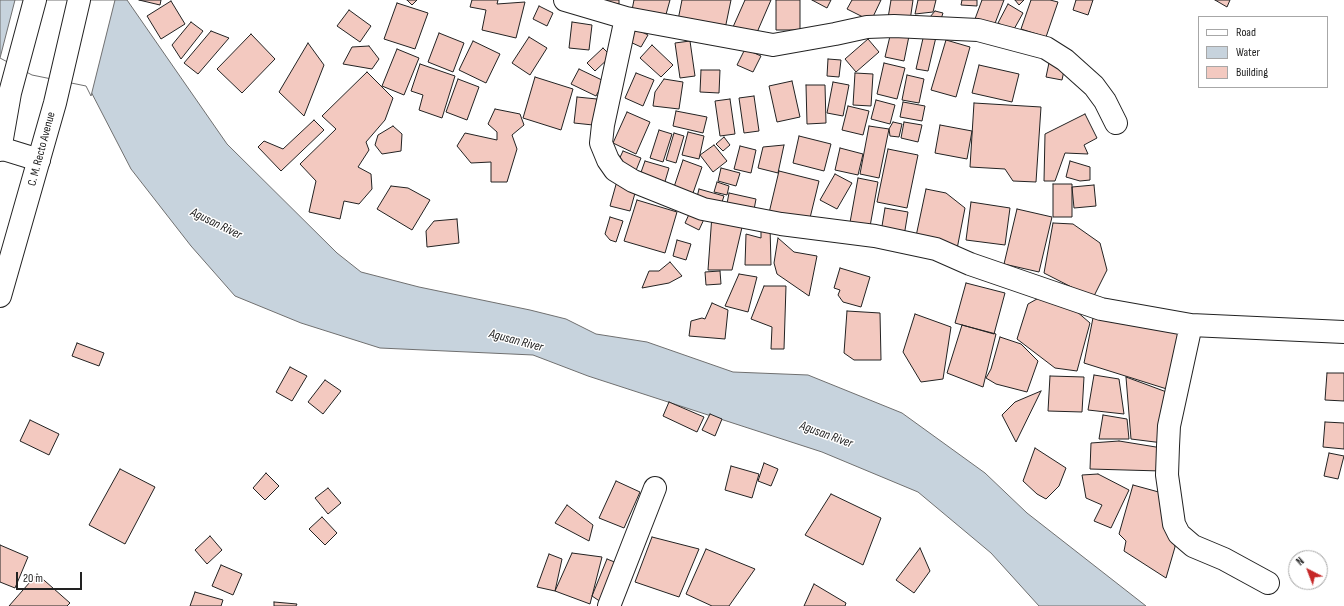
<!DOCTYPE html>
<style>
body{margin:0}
#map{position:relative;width:1344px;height:606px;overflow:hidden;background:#fff;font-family:"Sofia Sans Condensed",sans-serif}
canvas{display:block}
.legend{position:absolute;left:1198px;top:16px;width:130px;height:72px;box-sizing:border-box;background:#fff;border:1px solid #a7a7a7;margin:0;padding:5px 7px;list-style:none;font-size:12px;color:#222}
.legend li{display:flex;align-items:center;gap:8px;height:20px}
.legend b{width:20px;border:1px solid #a7a7a7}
.north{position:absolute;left:1288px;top:550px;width:40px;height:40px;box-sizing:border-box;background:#fff;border:1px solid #a7a7a7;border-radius:50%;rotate:318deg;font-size:11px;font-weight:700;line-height:16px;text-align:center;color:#222}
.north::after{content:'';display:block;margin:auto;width:14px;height:18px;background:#c62828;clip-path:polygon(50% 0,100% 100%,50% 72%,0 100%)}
.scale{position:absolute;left:16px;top:572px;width:66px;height:18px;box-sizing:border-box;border:2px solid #222;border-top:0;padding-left:5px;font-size:12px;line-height:14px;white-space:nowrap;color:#222;-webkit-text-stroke:3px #fff;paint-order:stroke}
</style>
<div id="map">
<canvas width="1344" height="606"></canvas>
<ul class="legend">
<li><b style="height:5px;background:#fff"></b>Road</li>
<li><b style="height:11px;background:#c7d3dd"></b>Water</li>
<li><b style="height:11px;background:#f3c9c0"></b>Building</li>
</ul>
<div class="north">N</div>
<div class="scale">20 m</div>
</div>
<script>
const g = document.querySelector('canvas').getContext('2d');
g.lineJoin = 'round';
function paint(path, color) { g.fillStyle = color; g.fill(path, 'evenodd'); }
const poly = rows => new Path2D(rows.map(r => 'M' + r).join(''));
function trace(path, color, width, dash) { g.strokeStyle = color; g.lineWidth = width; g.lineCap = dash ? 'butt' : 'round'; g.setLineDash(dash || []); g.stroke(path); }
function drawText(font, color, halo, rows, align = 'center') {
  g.font = font + ' "Sofia Sans Condensed",sans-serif'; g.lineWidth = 3; g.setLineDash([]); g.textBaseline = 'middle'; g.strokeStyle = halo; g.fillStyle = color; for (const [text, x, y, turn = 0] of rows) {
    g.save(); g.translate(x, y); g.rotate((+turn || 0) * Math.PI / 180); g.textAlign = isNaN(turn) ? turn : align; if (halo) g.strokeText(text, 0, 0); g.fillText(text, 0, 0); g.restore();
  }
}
const water = poly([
 [0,0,127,0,227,144,337,253,361,272,419,287,530,310,566,319,596,334,647,342,733,372,808,375,902,413,985,473,1027,513,1146,606,1039,606,991,553,918,492,822,452,588,376,533,355,380,348,301,323,235,296,191,246,131,169,87,84,33,73,0,56,0,0]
]);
paint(water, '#c7d3dd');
trace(water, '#6f6f6f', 1);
const pier = poly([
 [15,0,115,0,91,96,86,86,32,75,0,58,15,0]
]);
paint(pier, '#fff');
trace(pier, '#6f6f6f', 1);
const building = poly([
 [139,0,161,0,160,5,139,0],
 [407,0,417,0,412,5,407,0],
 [472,0,498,0,497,4,525,2,516,38,482,30,486,10,470,7,472,0],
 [594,0,619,0,619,4,594,0],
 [634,0,670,0,665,18,632,10,634,0],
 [682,0,731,0,725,29,678,20,682,0],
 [745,0,771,0,755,37,733,27,745,0],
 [776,0,800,0,800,30,776,30,776,0],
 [812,0,831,0,827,8,812,0],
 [852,0,881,0,871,21,847,9,852,0],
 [891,0,913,0,910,21,888,18,891,0],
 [918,0,936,0,933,12,915,14,918,0],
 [962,0,977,0,977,6,961,5,962,0],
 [982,0,1004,0,994,26,975,19,982,0],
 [1015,0,1024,0,1019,5,1015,0],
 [1031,0,1050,0,1058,2,1046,37,1021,29,1031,0],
 [1076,0,1093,0,1088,15,1073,10,1076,0],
 [1215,0,1230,0,1227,7,1215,0],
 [171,1,185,24,161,39,147,16,171,1],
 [397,3,428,13,415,49,384,39,397,3],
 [1008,4,1023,13,1013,31,998,23,1008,4],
 [539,6,553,13,547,26,533,19,539,6],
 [349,10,371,26,360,42,337,26,349,10],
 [935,11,943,13,938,28,925,23,935,11],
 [191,22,203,31,181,59,172,45,191,22],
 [572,22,592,25,589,50,569,48,572,22],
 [634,28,648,35,641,47,628,41,634,28],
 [211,31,229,38,198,74,184,63,211,31],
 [891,32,909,36,904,61,885,57,891,32],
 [439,33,464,43,453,72,428,62,439,33],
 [251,34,275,59,242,93,217,69,251,34],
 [924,34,936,37,928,71,916,69,924,34],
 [529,37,547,48,530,75,512,63,529,37],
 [868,39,879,52,856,72,845,59,868,39],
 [946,40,970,47,956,97,931,90,946,40],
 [473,41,500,54,486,83,459,70,473,41],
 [690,41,695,76,680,78,675,43,690,41],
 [308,43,324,65,304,116,279,92,308,43],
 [652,45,673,65,661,77,640,58,652,45],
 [369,46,379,59,372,69,343,64,352,47,369,46],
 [603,48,611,56,595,71,587,63,603,48],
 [397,49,419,58,404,95,382,86,397,49],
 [745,49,761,56,753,72,737,65,745,49],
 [1050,58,1066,61,1062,80,1046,77,1050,58],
 [828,59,841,60,839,77,827,76,828,59],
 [884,63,905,68,897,99,877,94,884,63],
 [420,64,455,76,442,118,419,110,423,95,411,91,420,64],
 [979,65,1019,74,1012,102,972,93,979,65],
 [579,69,604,81,596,96,571,84,579,69],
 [701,70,720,70,719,93,700,92,701,70],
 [367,72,393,98,385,120,366,142,369,150,358,167,371,174,372,189,359,204,344,201,340,219,309,212,316,181,300,164,336,129,322,116,367,72],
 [636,73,654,80,643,106,625,98,636,73],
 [855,73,873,74,871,106,853,105,855,73],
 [907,75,924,79,919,103,902,100,907,75],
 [535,77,573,89,561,130,523,118,535,77],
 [458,79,479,87,467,120,446,112,458,79],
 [664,79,683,82,679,109,653,106,655,92,664,79],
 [792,81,800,117,777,122,769,86,792,81],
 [833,82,849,85,843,116,827,113,833,82],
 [806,85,825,85,826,123,807,124,806,85],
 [754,96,759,131,744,133,739,98,754,96],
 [577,97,597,99,593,125,574,123,577,97],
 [730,99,735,134,720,136,715,101,730,99],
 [876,100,895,105,890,124,871,119,876,100],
 [903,102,925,106,922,121,900,117,903,102],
 [974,103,1041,107,1036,182,1013,181,1005,169,970,167,974,103],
 [848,106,869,111,863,135,842,130,848,106],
 [495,109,520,114,524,125,512,135,517,149,507,182,491,182,491,162,471,163,457,146,465,133,497,140,497,132,488,124,495,109],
 [676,111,707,117,703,133,673,126,676,111],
 [627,112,650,122,636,154,613,143,627,112],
 [1085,114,1097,138,1084,145,1088,154,1065,153,1055,181,1044,181,1045,134,1085,114],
 [314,120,324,130,281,171,258,147,264,141,283,149,314,120],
 [893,122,902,124,899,137,890,136,889,129,893,122],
 [904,122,922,125,918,142,901,138,904,122],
 [940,125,972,131,967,159,935,153,940,125],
 [393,126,402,134,401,151,382,154,375,145,378,135,393,126],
 [869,126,889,129,879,178,860,174,869,126],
 [659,130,672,134,663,162,650,158,659,130],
 [688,132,704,136,699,159,682,155,688,132],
 [674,133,684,136,676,163,666,160,674,133],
 [799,136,831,144,824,171,793,163,799,136],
 [724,137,730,145,723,151,716,144,724,137],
 [714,145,727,161,713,172,700,155,714,145],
 [784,145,778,173,758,168,763,147,784,145],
 [740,146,756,150,751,173,734,169,740,146],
 [840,148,863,154,858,175,835,170,840,148],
 [888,149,918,155,907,208,877,202,888,149],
 [623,151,641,158,635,173,616,166,623,151],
 [683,160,702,167,693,193,674,187,683,160],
 [645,161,669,168,664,185,639,178,645,161],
 [1070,161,1090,167,1090,180,1080,181,1066,177,1070,161],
 [721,168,740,173,736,186,718,181,721,168],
 [779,171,819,181,809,222,769,213,779,171],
 [835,174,852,183,837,209,820,200,835,174],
 [858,178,878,182,869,232,849,228,858,178],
 [617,181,637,186,630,211,610,206,617,181],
 [717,182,729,186,727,195,714,192,717,182],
 [1053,184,1072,184,1072,217,1053,217,1053,184],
 [1094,185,1096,206,1074,208,1072,187,1094,185],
 [391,186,408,188,430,200,412,230,377,209,391,186],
 [699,189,724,196,720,208,696,201,699,189],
 [926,189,946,193,965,208,957,249,915,241,926,189],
 [729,193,756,199,753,215,726,209,729,193],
 [637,200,677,212,665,253,624,241,637,200],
 [971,202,1010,208,1005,245,966,240,971,202],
 [885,208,908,212,904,236,881,232,885,208],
 [1017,209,1052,217,1039,272,1004,264,1017,209],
 [691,210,705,217,699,230,685,223,691,210],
 [712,215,743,223,732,270,708,270,712,215],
 [610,217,623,221,616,242,610,240,605,234,610,217],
 [457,219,459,243,427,247,426,231,434,221,457,219],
 [1053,223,1073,224,1100,243,1107,270,1093,298,1044,273,1053,223],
 [761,226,770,226,771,265,745,265,746,234,761,238,761,226],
 [778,238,794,252,817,256,809,296,777,274,774,263,778,238],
 [677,240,691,244,686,260,673,256,677,240],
 [670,262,682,276,669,283,642,288,649,271,659,271,670,262],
 [840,268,870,277,861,307,843,302,838,295,840,290,834,288,840,268],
 [720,271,721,284,706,285,705,272,720,271],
 [739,274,757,277,748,312,725,306,739,274],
 [966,283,1005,293,994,334,955,323,966,283],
 [764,286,786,286,784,349,771,349,772,327,751,319,764,286],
 [1044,295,1068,304,1090,323,1077,371,1055,368,1017,339,1028,304,1044,295],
 [712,303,728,310,725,339,689,336,691,321,702,318,705,319,712,303],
 [847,311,880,313,881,360,854,360,844,353,847,311],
 [1094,313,1182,329,1170,390,1084,363,1094,313],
 [915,314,951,327,943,379,921,382,903,352,915,314],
 [962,325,996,334,983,387,947,373,962,325],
 [1000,337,1021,344,1038,361,1027,392,996,384,986,378,991,369,1000,337],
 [77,343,104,353,99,366,72,356,77,343],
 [290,367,307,376,292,401,276,392,290,367],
 [1327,373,1344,373,1344,401,1325,400,1327,373],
 [1094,375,1119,379,1124,414,1088,410,1094,375],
 [1050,376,1084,377,1082,412,1048,411,1050,376],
 [1126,377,1172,394,1163,443,1131,439,1126,377],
 [325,380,341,391,323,414,308,402,325,380],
 [1041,391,1016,442,1002,415,1015,402,1041,391],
 [669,402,704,417,697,432,663,416,669,402],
 [710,414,722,419,715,436,702,430,710,414],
 [1103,415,1127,419,1129,439,1099,439,1103,415],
 [30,420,59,434,49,455,20,441,30,420],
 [1325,422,1344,423,1344,449,1323,447,1325,422],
 [1119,441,1162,448,1161,471,1090,469,1091,443,1119,441],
 [1035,448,1066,468,1059,486,1046,499,1037,494,1023,481,1035,448],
 [1329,453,1344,456,1338,479,1324,476,1329,453],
 [764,463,778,469,771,486,758,481,764,463],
 [731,466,759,474,752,498,725,490,731,466],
 [120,469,155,487,125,544,89,525,120,469],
 [266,473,279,486,265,500,253,488,266,473],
 [1098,474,1129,490,1111,528,1094,521,1102,505,1086,498,1082,475,1098,474],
 [616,481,640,492,624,528,599,518,616,481],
 [1133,485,1166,494,1175,547,1166,578,1124,551,1126,541,1119,534,1133,485],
 [328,488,341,503,328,514,315,498,328,488],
 [831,494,881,518,863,565,805,535,831,494],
 [567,505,593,525,589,541,555,523,567,505],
 [322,517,337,533,325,545,309,529,322,517],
 [210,536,222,550,207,564,195,550,210,536],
 [652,537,699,549,679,597,635,582,652,537],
 [0,545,28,557,15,588,0,582,0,545],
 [920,548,930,571,914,593,896,580,920,548],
 [706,549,755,569,729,606,712,606,686,594,706,549],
 [572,553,602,557,590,604,555,591,572,553],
 [549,554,562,559,555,591,537,587,549,554],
 [607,559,617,563,601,602,592,596,607,559],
 [221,565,242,574,233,595,212,586,221,565],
 [37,574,70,603,67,606,9,606,37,574],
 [814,584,846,603,845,606,804,606,814,584],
 [195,592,223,600,221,606,190,606,195,592],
 [274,602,297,604,296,606,274,606,274,602]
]);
paint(building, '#f3c9c0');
trace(building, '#222', 1);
const minor = poly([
 [565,0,626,18,603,125,601,143,608,160,615,170,633,181,703,209,781,224,875,236,936,249,970,264,1101,309,1191,325,1344,332],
 [626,18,773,45,835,34,867,27,894,26,978,30,1046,48,1065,60,1094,86,1105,101,1116,123],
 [0,148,39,160],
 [1191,325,1169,426,1168,446,1167,475,1174,524,1179,534,1193,546,1224,559,1268,583],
 [609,606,655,488]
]);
const highway = poly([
 [0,150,10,93,35,0],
 [0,296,55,103,79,0]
]);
trace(minor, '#222', 24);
trace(highway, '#222', 24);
trace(minor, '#fff', 22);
trace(highway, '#fff', 22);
drawText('12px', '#222', '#fff', [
 ["C. M. Recto Avenue",42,149,-75]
]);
drawText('italic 13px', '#222', '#fff', [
 ["Agusan River",216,224,26],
 ["Agusan River",516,341,15],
 ["Agusan River",826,435,20]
]);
</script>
